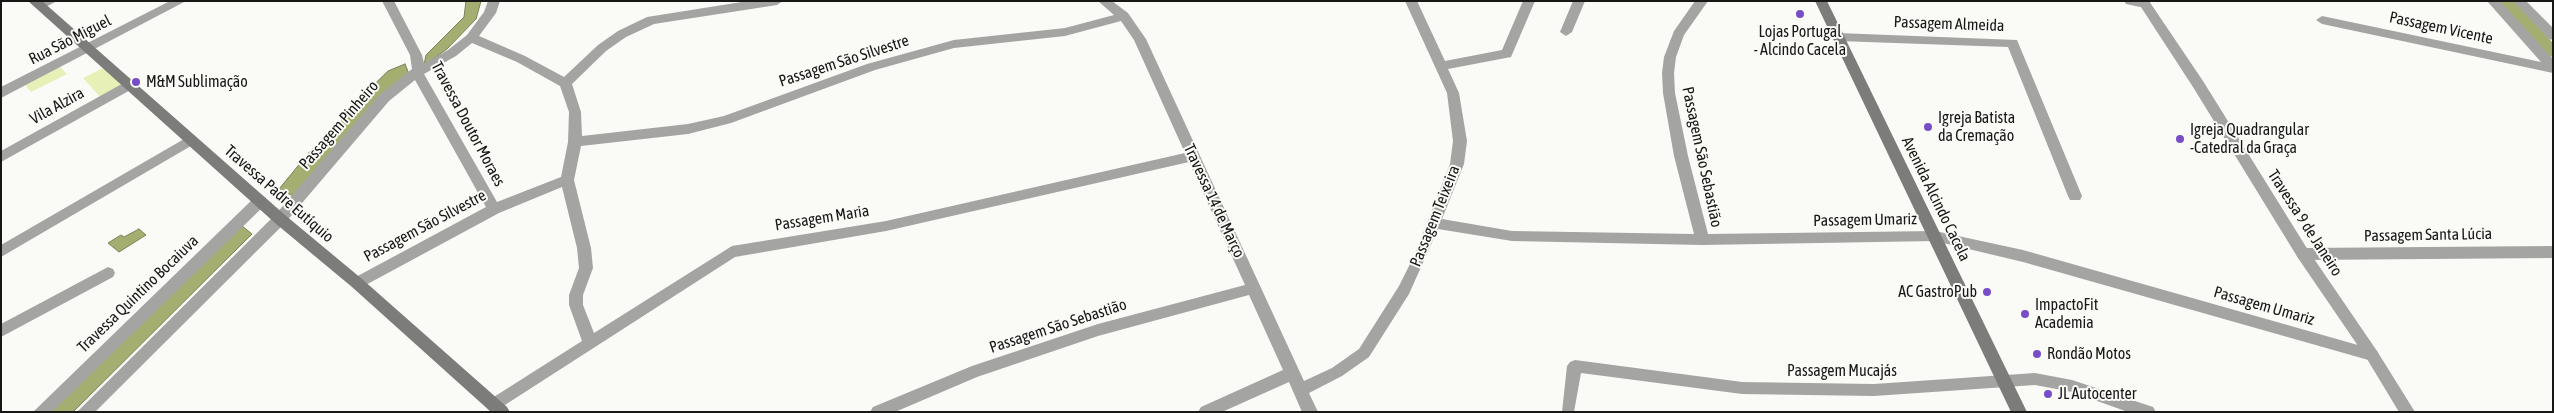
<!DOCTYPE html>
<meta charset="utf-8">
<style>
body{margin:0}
#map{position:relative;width:2554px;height:413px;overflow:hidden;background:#fafaf7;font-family:"Asap Condensed",sans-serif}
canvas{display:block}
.frame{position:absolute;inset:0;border:2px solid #171716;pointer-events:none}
</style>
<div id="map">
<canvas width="2554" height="413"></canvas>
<div class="frame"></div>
</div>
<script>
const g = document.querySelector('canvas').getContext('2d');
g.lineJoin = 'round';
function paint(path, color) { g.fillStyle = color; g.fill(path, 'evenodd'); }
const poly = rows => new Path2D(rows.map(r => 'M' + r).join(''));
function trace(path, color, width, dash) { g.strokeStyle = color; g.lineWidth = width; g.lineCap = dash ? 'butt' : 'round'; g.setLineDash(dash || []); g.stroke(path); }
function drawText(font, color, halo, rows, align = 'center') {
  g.font = font + ' "Asap Condensed",sans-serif'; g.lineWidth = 4; g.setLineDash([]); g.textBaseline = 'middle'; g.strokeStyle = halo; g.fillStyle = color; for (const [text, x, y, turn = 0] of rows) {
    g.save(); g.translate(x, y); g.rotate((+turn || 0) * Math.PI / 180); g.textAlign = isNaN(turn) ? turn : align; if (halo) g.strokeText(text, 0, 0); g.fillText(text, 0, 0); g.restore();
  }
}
paint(poly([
 [60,67,67,74,31,92,25,85],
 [105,67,123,87,101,98,83,78]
]), '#e7f0b6');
const water = poly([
 [466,1,481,1,476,19,447,49,424,65,426,55,464,17,466,1],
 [405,64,409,74,293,196,279,189,311,150,342,120,352,106,388,71,405,64],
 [241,225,252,234,73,412,48,412,241,225],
 [139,229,146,235,119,252,108,243,121,235,124,237,139,229]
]);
paint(water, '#a5ae71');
trace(water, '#7a8156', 1);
paint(poly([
 [2498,1,2514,1,2553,43,2553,57,2548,56,2498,1]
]), '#a5ae71');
paint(poly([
 [40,1,57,1,40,10,34,6,40,1],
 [170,1,186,1,1,98,1,87,170,1],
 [382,1,394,1,422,55,424,63,448,50,467,35,484,12,488,1,500,1,496,13,479,36,525,56,564,77,598,45,618,31,647,17,748,1,783,1,777,5,654,24,626,37,606,51,572,84,581,112,582,136,688,124,724,116,867,64,954,40,1065,28,1114,15,1098,1,1112,1,1128,13,1146,39,1304,381,1332,368,1359,349,1399,286,1414,256,1450,164,1453,141,1447,93,1405,1,1417,1,1445,61,1502,50,1523,1,1535,1,1511,57,1448,69,1459,93,1467,141,1464,164,1442,219,1512,231,1694,234,1674,156,1663,93,1662,73,1664,57,1674,31,1695,1,1708,1,1684,35,1676,57,1674,73,1675,93,1688,156,1708,234,1935,231,2023,250,2372,349,2377,351,2379,355,2377,359,2372,361,2023,262,1935,241,1702,245,1512,241,1438,229,1409,294,1369,357,1342,376,1309,393,1318,412,1302,412,1289,382,1222,412,1198,412,1201,407,1283,370,1249,295,1098,336,977,377,895,412,870,412,873,407,972,366,1098,324,1245,285,1189,162,886,231,735,257,494,412,489,410,486,405,489,400,582,341,569,305,569,295,579,268,577,248,562,187,499,213,362,287,352,287,350,283,352,279,486,207,415,80,389,101,285,223,95,412,77,412,275,215,379,95,412,69,410,55,382,1],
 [1121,21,1134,40,1185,153,886,221,732,246,594,333,583,305,583,295,593,268,591,248,574,180,581,146,688,134,731,123,875,70,954,48,1065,36,1121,21],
 [472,43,517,62,560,86,569,112,568,142,561,177,497,202,424,74,456,56,472,43],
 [1573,1,1585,1,1572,32,1566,36,1560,32,1573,1],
 [2124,1,2149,1,2151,4,2145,8,2126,4,2124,1],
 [2487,1,2500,1,2553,59,2553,73,2322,24,2316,20,2322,16,2541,62,2487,1],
 [2513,1,2526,1,2553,28,2553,40,2549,39,2513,1],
 [1838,33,2017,40,2082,196,2080,200,2070,200,2068,196,2008,47,1838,41,1832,37,1838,33],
 [129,80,135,85,134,88,1,162,1,151,129,80],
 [191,135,198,140,196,143,1,257,1,245,191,135],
 [260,196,265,197,267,201,265,205,52,412,33,412,255,197,260,196],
 [2553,246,2553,258,2303,260,2298,258,2296,254,2298,250,2303,248,2553,246],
 [108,267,113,269,115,273,113,277,1,337,1,324,108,267],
 [1575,360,1742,382,1874,384,2035,373,2072,380,2153,407,2156,412,2128,412,2072,392,2035,385,1874,396,1742,394,1581,373,1574,412,1562,412,1567,366,1570,362,1575,360]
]), '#a4a5a3');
paint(poly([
 [2137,1,2149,1,2203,81,2308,250,2377,351,2415,412,2399,412,2367,359,2298,258,2193,87,2137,1]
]), '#a4a5a3');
paint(poly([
 [28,1,42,1,285,215,362,279,507,407,510,412,491,412,352,287,275,223,28,1],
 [1815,1,1827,1,2027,412,2011,412,1815,1]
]), '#7c7c7a');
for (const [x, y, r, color] of [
 [1800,14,5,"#774ec7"],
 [136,82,5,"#774ec7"],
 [1928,127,5,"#774ec7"],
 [2180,139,5,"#774ec7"],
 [1987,292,5,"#774ec7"],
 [2025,314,5,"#774ec7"],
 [2037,354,5,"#774ec7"],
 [2048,394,5,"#774ec7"]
]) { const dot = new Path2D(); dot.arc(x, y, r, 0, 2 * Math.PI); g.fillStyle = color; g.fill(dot); trace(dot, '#fafaf7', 2); }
drawText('16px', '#171716', '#fafaf7', [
 ["Passagem Almeida",1949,24,2],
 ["Passagem Vicente",2441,28,12],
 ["Rua São Miguel",70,40,-27],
 ["Passagem São Silvestre",844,61,-18],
 ["Vila Alzira",57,106,-29],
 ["Travessa Doutor Moraes",468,124,62],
 ["Passagem Pinheiro",339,125,-49],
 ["Passagem São Sebastião",1702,157,78],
 ["Travessa Padre Eutíquio",279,194,41],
 ["Avenida Alcindo Cacela",1936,199,64],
 ["Travessa 14 de Março",1214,201,65],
 ["Passagem Teixeira",1435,216,-68],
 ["Passagem Maria",822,218,-9],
 ["Passagem Umariz",1865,220,-1],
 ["Travessa 9 de Janeiro",2305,223,57],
 ["Passagem São Silvestre",425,226,-28],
 ["Passagem Santa Lúcia",2428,235,-1],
 ["Travessa Quintino Bocaiuva",138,294,-44],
 ["Passagem Umariz",2264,306,16],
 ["Passagem São Sebastião",1058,326,-18],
 ["Passagem Mucajás",1842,371]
]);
drawText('16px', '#171716', '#fafaf7', [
 ["Lojas Portugal",1800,32,"center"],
 ["- Alcindo Cacela",1800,50,"center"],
 ["M&M Sublimação",146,82],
 ["Igreja Batista",1938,118],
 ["da Cremação",1938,136],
 ["Igreja Quadrangular",2190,130],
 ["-Catedral da Graça",2190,148],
 ["AC GastroPub",1977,292,"right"],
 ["ImpactoFit",2035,305],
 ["Academia",2035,323],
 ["Rondão Motos",2047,354],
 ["JL Autocenter",2058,394]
], 'left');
</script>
